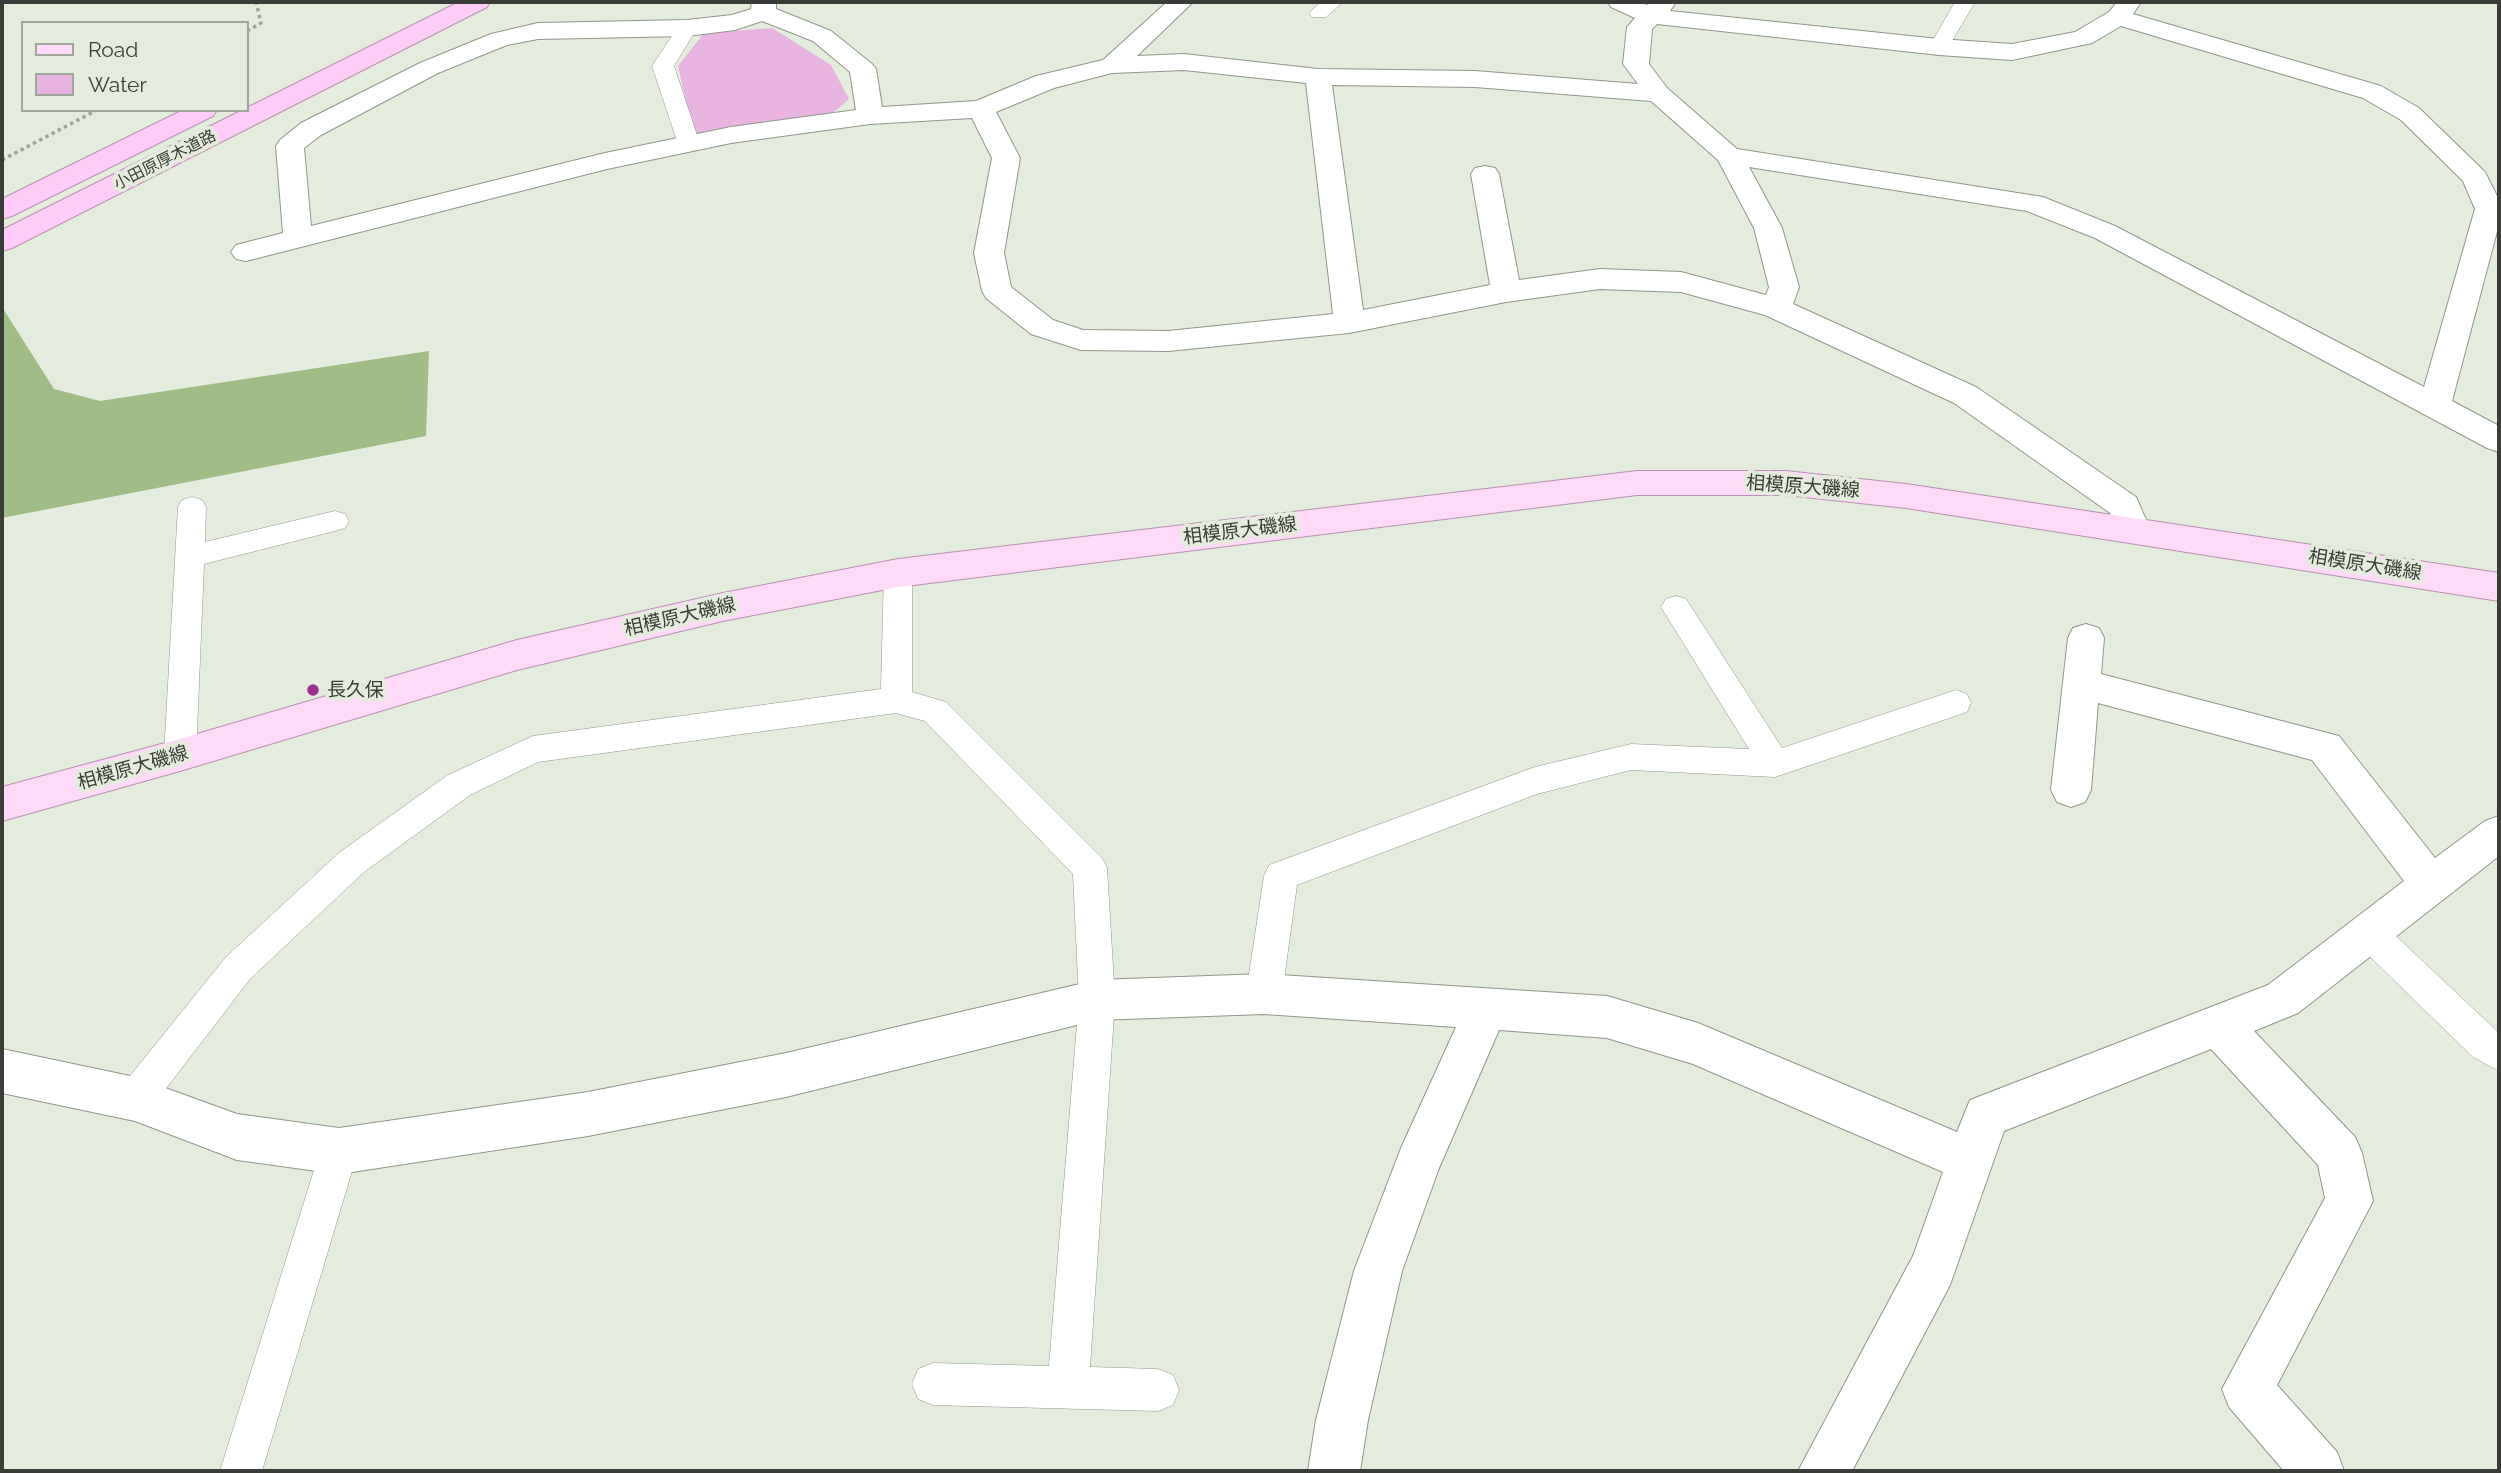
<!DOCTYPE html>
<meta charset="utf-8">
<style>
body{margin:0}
#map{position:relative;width:2501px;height:1473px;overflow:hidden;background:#e4ecdd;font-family:Raleway,sans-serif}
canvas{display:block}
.frame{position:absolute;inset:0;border:4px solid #3b3e38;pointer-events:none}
.legend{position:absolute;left:21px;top:21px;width:228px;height:91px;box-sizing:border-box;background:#e4ecdd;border:2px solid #a0a69b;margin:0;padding:9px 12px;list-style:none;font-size:21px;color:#3b3e38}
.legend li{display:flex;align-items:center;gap:14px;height:35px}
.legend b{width:35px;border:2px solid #a0a69b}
</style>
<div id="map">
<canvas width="2501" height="1473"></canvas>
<div class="frame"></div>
<ul class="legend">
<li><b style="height:9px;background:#fed9f8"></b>Road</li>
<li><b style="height:19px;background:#e8b3e0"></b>Water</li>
</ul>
</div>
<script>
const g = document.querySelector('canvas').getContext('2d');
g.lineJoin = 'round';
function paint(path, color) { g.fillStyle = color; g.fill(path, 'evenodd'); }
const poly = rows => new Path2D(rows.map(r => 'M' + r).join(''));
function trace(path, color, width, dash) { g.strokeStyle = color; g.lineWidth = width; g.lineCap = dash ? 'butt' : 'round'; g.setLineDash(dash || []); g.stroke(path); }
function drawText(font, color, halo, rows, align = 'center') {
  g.font = font + ' Raleway,"Noto Sans JP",sans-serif'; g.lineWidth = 7; g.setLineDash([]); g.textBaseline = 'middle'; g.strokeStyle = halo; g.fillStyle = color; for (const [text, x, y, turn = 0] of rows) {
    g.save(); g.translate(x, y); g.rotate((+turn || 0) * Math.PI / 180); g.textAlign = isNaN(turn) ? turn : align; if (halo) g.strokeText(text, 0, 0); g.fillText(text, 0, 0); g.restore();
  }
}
paint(poly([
 [2,307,54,389,100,401,429,351,426,436,2,518]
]), '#9fbd84');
paint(poly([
 [772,28,831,65,849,99,834,112,694,138,678,66,704,33]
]), '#e8b3e0');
const service = poly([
 [1321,2,1343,2,1326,17,1312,17,1309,13,1321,2],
 [1955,2,1975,2,1946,51,1932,51,1929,47,1955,2],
 [687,22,694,24,697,28,674,66,700,144,697,149,689,151,681,149,678,144,652,66,680,24,687,22],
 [192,497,202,500,206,507,205,542,335,511,345,514,349,521,345,528,335,531,204,564,196,755,191,764,180,768,169,764,164,755,178,507,182,500,192,497],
 [898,562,908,565,912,573,912,692,946,702,1102,858,1107,868,1115,1000,1090,1367,1158,1369,1173,1375,1179,1390,1173,1405,1158,1411,933,1405,918,1399,912,1384,918,1369,933,1363,1049,1366,1079,1000,1073,874,925,721,896,713,538,762,470,795,364,872,250,979,148,1112,135,1117,122,1112,116,1099,122,1086,226,957,340,852,448,775,533,736,881,689,884,573,888,565,898,562],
 [1676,596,1686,599,1782,748,1956,690,1967,694,1971,703,1967,712,1775,777,1631,770,1537,794,1297,885,1282,994,1277,1006,1264,1011,1251,1006,1246,994,1264,876,1269,865,1535,767,1631,744,1749,749,1661,607,1666,599,1676,596],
 [2370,918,2382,923,2499,1033,2499,1071,2473,1057,2358,945,2353,934,2358,923,2370,918],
 [339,1132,352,1138,358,1151,262,1471,220,1471,320,1151,326,1138,339,1132]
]);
const minor = poly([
 [752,2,776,2,776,9,831,31,872,64,876,69,882,107,976,101,1036,76,1103,60,1167,2,1193,2,1137,56,1184,54,1318,69,1475,71,1638,84,1623,64,1627,27,1635,18,1611,7,1608,2,1640,2,1647,5,1650,2,1676,2,1670,11,1939,39,2012,44,2075,32,2109,12,2117,2,2141,2,2133,14,2381,86,2419,108,2485,172,2499,200,2499,224,2452,401,2499,426,2499,452,2487,448,2095,238,2027,211,1749,167,1782,228,1799,287,1793,304,1976,387,2136,497,2150,529,2145,538,2133,542,2121,538,2110,513,1954,403,1765,315,1681,292,1600,289,1506,302,1349,333,1168,351,1081,350,1031,334,986,298,982,291,974,253,992,158,972,118,870,124,731,143,607,169,246,261,236,259,231,252,236,245,283,233,276,146,280,140,301,123,420,63,491,34,538,23,687,20,732,15,751,9,752,2],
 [762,21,813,41,850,72,856,110,731,127,605,153,311,226,304,148,321,135,438,73,507,45,538,39,687,36,735,30,762,21],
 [1657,24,1939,55,2012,60,2092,43,2121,26,2363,98,2401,120,2463,181,2475,209,2424,387,2115,226,2043,197,1737,149,1667,88,1649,64,1652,29,1657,24],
 [1184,70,1306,83,1333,314,1168,331,1083,330,1053,320,1011,287,1004,253,1020,158,996,112,1054,88,1112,73,1184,70],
 [1332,85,1475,87,1651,101,1718,160,1754,228,1769,287,1766,295,1681,272,1600,269,1519,280,1499,174,1495,168,1485,166,1475,168,1471,174,1490,285,1363,310,1332,85],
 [2086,624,2099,628,2104,638,2101,674,2339,736,2435,858,2485,821,2499,816,2499,856,2298,1013,2254,1031,2355,1137,2362,1153,2373,1201,2277,1385,2337,1452,2344,1471,2284,1471,2229,1407,2222,1389,2325,1198,2318,1165,2211,1049,2004,1131,1950,1285,1852,1471,1798,1471,1913,1256,1943,1172,1693,1064,1607,1038,1499,1030,1439,1168,1402,1271,1368,1420,1360,1471,1308,1471,1316,1420,1354,1271,1401,1148,1456,1027,1264,1014,1097,1020,786,1097,588,1136,339,1174,237,1160,135,1121,2,1093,2,1049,135,1077,237,1114,339,1128,588,1092,786,1053,1097,980,1264,974,1607,996,1698,1023,1957,1132,1970,1100,2268,985,2404,881,2312,760,2098,703,2091,790,2085,802,2071,807,2057,802,2051,790,2068,638,2073,628,2086,624]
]);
const primary = poly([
 [1637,471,1786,471,1906,484,2499,573,2499,601,1906,508,1786,495,1637,495,898,587,723,621,517,670,180,771,2,821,2,787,180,739,517,640,723,593,898,559,1637,471]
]);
const trunk = poly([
 [459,2,490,2,487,7,12,248,2,251,2,230,459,2],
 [183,110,217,110,213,116,12,216,2,219,2,199,183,110]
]);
trace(service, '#90988a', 1);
trace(minor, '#90988a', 2);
trace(primary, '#b992b2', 2);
trace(trunk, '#b992b2', 2);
trace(poly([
 [247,31,261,23,256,2],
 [2,160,97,110]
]), '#9fa59a', 3.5, [3.5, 3.5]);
paint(service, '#fff');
paint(minor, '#fff');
paint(primary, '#fed9f8');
paint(trunk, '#feccf6');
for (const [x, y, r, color] of [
 [313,690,7,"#9c3192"]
]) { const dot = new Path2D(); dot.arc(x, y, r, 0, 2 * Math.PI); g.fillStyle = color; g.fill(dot); trace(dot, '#e4ecdd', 2.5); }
drawText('16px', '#3b3e38', '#e4ecdd', [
 ["小田原厚木道路",165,160,-27]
]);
drawText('19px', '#3b3e38', '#e4ecdd', [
 ["相模原大磯線",1803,487,4],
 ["相模原大磯線",1240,531,-7],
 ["相模原大磯線",2365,565,9],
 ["相模原大磯線",680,617,-13],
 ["相模原大磯線",133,768,-16]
]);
drawText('19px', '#3b3e38', '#e4ecdd', [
 ["長久保",327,690]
], 'left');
</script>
